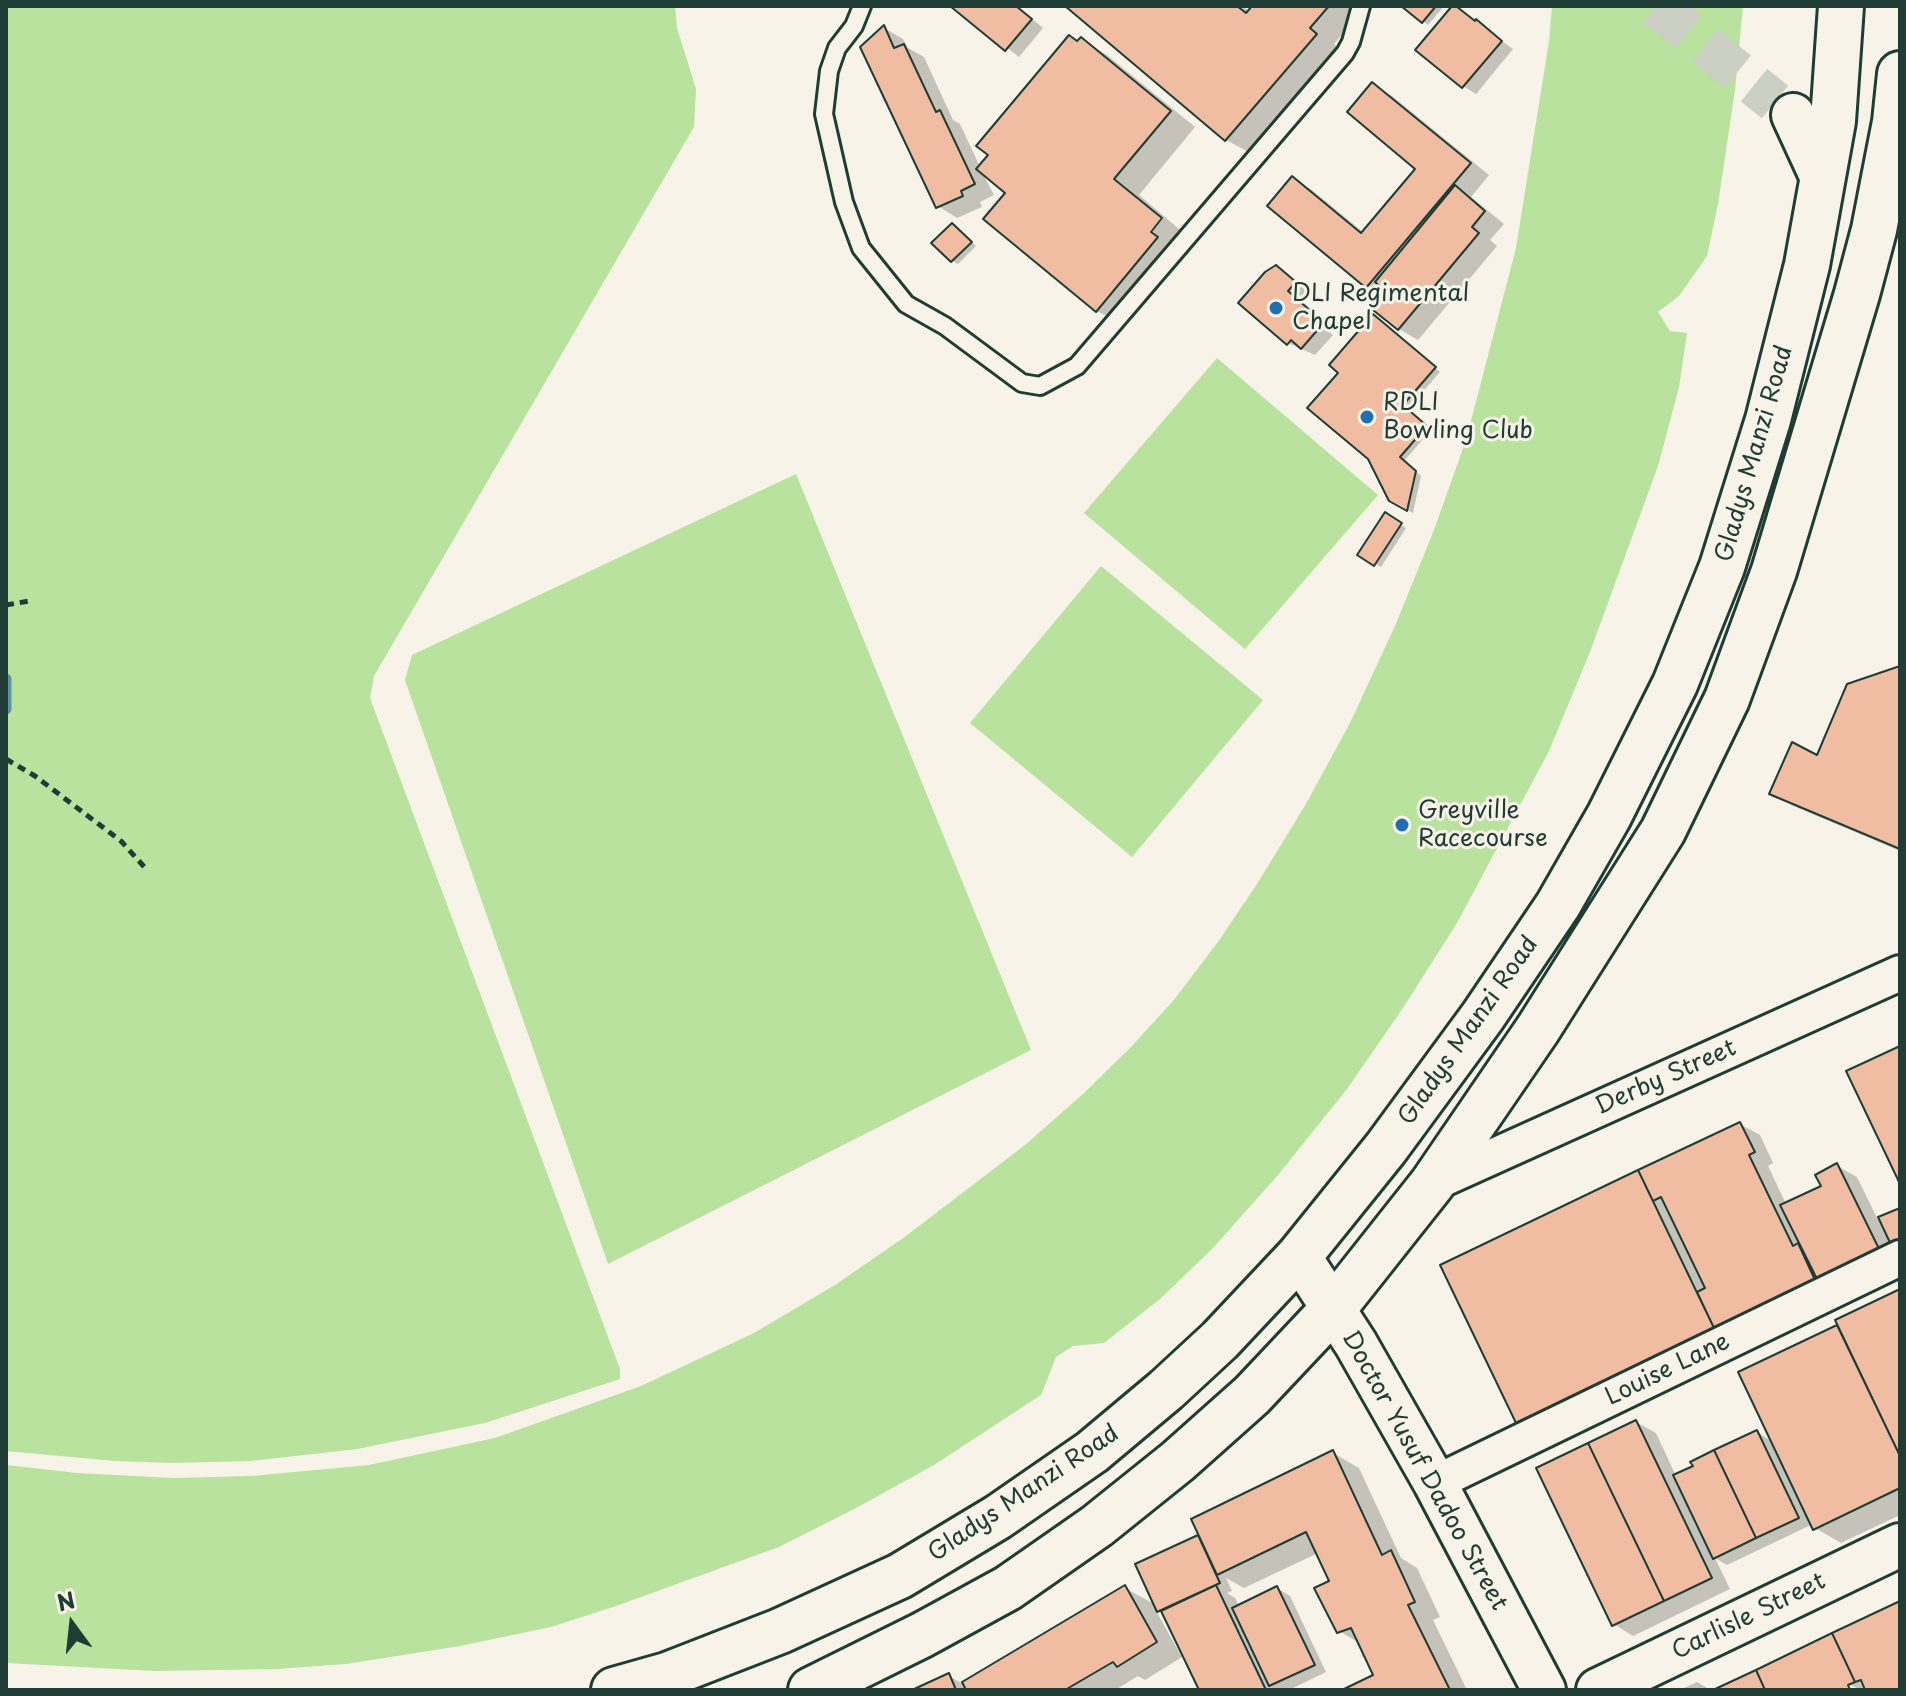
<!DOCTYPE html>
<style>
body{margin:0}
#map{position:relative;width:1906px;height:1696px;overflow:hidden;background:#f7f3e8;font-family:"Playpen Sans",sans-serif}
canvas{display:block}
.frame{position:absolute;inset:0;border:8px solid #1f3d34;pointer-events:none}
.north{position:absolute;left:32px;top:1584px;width:80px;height:80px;-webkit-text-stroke:6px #f7f3e8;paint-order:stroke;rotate:345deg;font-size:22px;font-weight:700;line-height:32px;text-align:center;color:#1f3d34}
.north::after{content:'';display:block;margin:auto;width:28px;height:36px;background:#1f3d34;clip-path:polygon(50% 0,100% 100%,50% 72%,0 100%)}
</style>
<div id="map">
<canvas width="1906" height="1696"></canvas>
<div class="frame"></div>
<div class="north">N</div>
</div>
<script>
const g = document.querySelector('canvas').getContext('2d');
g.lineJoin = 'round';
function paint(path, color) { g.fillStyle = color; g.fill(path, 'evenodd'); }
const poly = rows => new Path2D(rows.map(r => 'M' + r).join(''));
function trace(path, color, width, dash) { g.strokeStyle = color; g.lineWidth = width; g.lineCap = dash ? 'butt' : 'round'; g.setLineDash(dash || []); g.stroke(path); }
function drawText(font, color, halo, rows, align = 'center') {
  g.font = font + ' "Playpen Sans",sans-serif'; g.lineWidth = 6; g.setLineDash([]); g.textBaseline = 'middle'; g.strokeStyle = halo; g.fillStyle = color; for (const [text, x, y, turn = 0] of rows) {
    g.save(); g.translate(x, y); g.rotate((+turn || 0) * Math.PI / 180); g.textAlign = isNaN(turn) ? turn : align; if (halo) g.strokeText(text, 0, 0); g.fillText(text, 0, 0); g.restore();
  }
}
paint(poly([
 [6,6,675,6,677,28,696,89,694,127,374,676,370,698,620,1369,620,1379,485,1423,357,1449,251,1461,173,1463,115,1461,6,1451],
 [1552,6,1743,6,1735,90,1718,204,1707,256,1679,296,1658,312,1670,331,1687,333,1679,387,1658,466,1590,652,1549,751,1457,923,1403,1008,1347,1089,1278,1175,1213,1248,1160,1299,1104,1343,1073,1346,1056,1357,1041,1395,934,1465,856,1508,779,1547,616,1606,551,1627,460,1646,346,1664,277,1669,155,1671,6,1663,6,1465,77,1473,173,1478,252,1476,369,1465,495,1438,641,1386,754,1333,835,1285,906,1236,1025,1145,1083,1094,1131,1047,1173,1001,1218,942,1257,884,1306,804,1350,723,1395,626,1434,530,1466,440,1516,248,1549,41],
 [1217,358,1378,495,1245,649,1084,513],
 [796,474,1031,1050,608,1264,405,680,412,655],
 [1101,566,1263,700,1132,857,970,723]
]), '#b8e29e');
paint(poly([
 [953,6,1017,6,1043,28,1019,57],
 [1068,6,1243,6,1250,12,1255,6,1367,6,1334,44,1341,50,1252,154,1226,140],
 [1404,6,1444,6,1428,25],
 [1454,6,1513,49,1476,94,1463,86],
 [884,28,903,39,908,48,924,57,953,120,960,124,980,167,1081,40,1107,55,1195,127,1139,195,1186,235,1183,253,1123,325,1097,311,986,218,1007,192,982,172,994,195,980,202,982,207,957,218,938,206],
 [1373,85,1392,96,1489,175,1471,197,1504,224,1490,240,1497,246,1418,340,1399,329,1386,297,1368,286,1270,206,1293,179,1312,190,1364,233,1418,168],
 [953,225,976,246,958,264,952,261],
 [1276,268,1307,291,1299,299,1326,322,1322,326,1333,335,1315,355,1288,343],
 [1379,319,1440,372,1407,410,1431,430,1404,461,1421,476,1413,513,1390,500,1341,372],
 [1385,515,1406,528,1381,567,1360,555],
 [1900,668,1900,851,1798,808,1772,794,1818,757],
 [1740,1124,1760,1135,1773,1163,1768,1166,1786,1204,1823,1187,1837,1166,1857,1177,1878,1220,1900,1210,1900,1251,1544,1436,1518,1421,1443,1266],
 [1900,1291,1900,1515,1841,1543,1815,1528,1813,1524,1727,1565,1715,1558,1730,1589,1633,1636,1614,1624,1636,1422,1656,1433,1676,1476,1757,1432,1773,1442,1740,1373,1840,1326],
 [1333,1453,1359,1468,1401,1558,1417,1568,1440,1617,1433,1620,1467,1690,1346,1690,1376,1676,1361,1644,1339,1631,1332,1582,1318,1553,1244,1588,1226,1578,1232,1591,1227,1593,1235,1598,1239,1606,1277,1588,1290,1596,1326,1672,1289,1690,1202,1690,1166,1615,1155,1609,1182,1657,1145,1680,1138,1676,1115,1690,918,1690,949,1676,963,1684,1125,1588,1156,1605,1138,1565,1201,1536],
 [1900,1603,1900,1690,1860,1690,1841,1679,1839,1682,1852,1690,1717,1690],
 [1697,1682,1711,1690,1680,1690]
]), '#0003');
trace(poly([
 [6,679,6,709]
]), '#5c959e', 11);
const building = poly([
 [950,6,1016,6,1032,19,1005,51,950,6],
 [1065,6,1237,6,1246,13,1252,6,1329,6,1310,28,1317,34,1225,141,1065,6],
 [1401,6,1436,6,1422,23,1401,6],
 [1452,6,1456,6,1475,21,1476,19,1502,41,1462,88,1415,50,1452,6],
 [884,25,894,48,904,44,936,112,940,110,975,184,961,191,963,196,936,208,860,47,884,25],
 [1069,35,1077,41,1081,37,1171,111,1114,179,1162,218,1151,232,1158,237,1096,312,983,219,1005,193,976,169,988,155,976,146,1069,35],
 [1372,82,1471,163,1366,288,1267,206,1292,176,1361,233,1415,169,1347,112,1372,82],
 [1455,185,1485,211,1472,227,1479,233,1398,330,1373,310,1388,293,1375,282,1455,185],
 [952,223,972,242,951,262,931,243,952,223],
 [1276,265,1296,282,1288,291,1314,314,1311,318,1321,326,1301,349,1291,340,1287,345,1238,303,1265,272,1276,265],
 [1373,314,1436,367,1403,405,1427,426,1400,457,1416,471,1407,511,1389,501,1368,459,1307,408,1338,373,1329,365,1373,314],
 [1385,512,1402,523,1374,566,1357,555,1385,512],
 [1900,666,1900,849,1769,794,1792,742,1817,755,1847,684,1900,666],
 [1900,1046,1900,1184,1846,1071,1900,1046],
 [1740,1122,1755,1152,1749,1155,1793,1246,1798,1243,1815,1280,1714,1328,1697,1292,1705,1288,1661,1197,1653,1201,1638,1170,1740,1122],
 [1837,1163,1883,1257,1821,1287,1780,1205,1821,1186,1815,1175,1837,1163],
 [1638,1170,1714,1328,1516,1423,1440,1265,1638,1170],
 [1900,1208,1900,1246,1893,1249,1878,1217,1900,1208],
 [1900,1289,1900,1456,1835,1320,1900,1289],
 [1837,1325,1900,1456,1900,1488,1813,1530,1738,1372,1837,1325],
 [1636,1420,1712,1578,1664,1601,1588,1443,1636,1420],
 [1757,1430,1799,1518,1756,1538,1714,1450,1757,1430],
 [1588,1443,1664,1601,1612,1626,1536,1468,1588,1443],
 [1333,1450,1382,1555,1391,1550,1415,1602,1408,1605,1450,1690,1342,1690,1373,1675,1351,1628,1337,1633,1314,1588,1329,1581,1306,1532,1217,1575,1191,1519,1333,1450],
 [1714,1450,1756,1538,1713,1559,1673,1475,1693,1466,1690,1462,1714,1450],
 [1198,1535,1220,1583,1157,1612,1135,1564,1198,1535],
 [1125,1585,1157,1642,1117,1667,1113,1662,1065,1690,966,1690,962,1682,1125,1585],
 [1216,1585,1266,1690,1199,1690,1161,1611,1216,1585],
 [1277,1586,1315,1665,1269,1686,1232,1608,1277,1586],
 [1900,1601,1900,1690,1865,1690,1861,1680,1855,1682,1832,1633,1900,1601],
 [1832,1633,1855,1682,1848,1685,1850,1690,1765,1690,1756,1670,1832,1633],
 [1756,1670,1765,1690,1713,1690,1756,1670],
 [949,1673,956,1690,912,1690,949,1673]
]);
paint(building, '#f0bca2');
trace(building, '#1f3d34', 2);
trace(poly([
 [1656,6,1775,102]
]), '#cccfc4', 42, [42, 21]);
const service = poly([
 [862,6,854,26,837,48,829,71,824,114,844,202,861,248,906,304,945,326,1022,383,1040,386,1077,366,1345,53,1351,42,1361,6]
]);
const minor = poly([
 [1432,1184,1900,973],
 [1435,1483,1900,1258]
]);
const tertiary = poly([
 [1793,115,1822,178],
 [1299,1256,1356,1344,1435,1483,1544,1690],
 [1598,1690,1900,1545]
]);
const secondary = poly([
 [614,1690,667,1675,780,1631,900,1576,998,1517,1092,1452,1166,1390,1220,1340,1299,1256,1386,1148,1483,1016,1558,905,1609,816,1675,684,1722,567,1768,420,1807,265,1833,121,1841,6],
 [811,1690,922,1635,1008,1588,1097,1526,1178,1461,1252,1395,1333,1309,1432,1184,1538,1029,1663,831,1727,699,1774,571,1857,294,1874,230,1895,122,1900,74]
]);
trace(service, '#1f3d34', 22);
trace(minor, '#1f3d34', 40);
trace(tertiary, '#1f3d34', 48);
trace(secondary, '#1f3d34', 50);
trace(poly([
 [6,605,29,601],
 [6,759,35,776,121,841,147,870]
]), '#1f3d34', 5, [8, 6]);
trace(service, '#f7f3e8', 16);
trace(minor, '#f7f3e8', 34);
trace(tertiary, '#f7f3e8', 42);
trace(secondary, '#f7f3e8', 44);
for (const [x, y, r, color] of [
 [1276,308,8,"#1f6fb2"],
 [1367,417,8,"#1f6fb2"],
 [1402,825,8,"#1f6fb2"]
]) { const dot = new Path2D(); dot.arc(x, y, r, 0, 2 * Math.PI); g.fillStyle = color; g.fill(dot); trace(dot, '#f7f3e8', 3); }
drawText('24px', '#1f3d34', '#f7f3e8', [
 ["DLI Regimental",1292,294],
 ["Chapel",1292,322],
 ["RDLI",1383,403],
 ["Bowling Club",1383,431],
 ["Greyville",1418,811],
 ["Racecourse",1418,839]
], 'left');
drawText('24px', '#1f3d34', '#f7f3e8', [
 ["Gladys Manzi Road",1755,454,-74],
 ["Gladys Manzi Road",1469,1031,-55],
 ["Derby Street",1666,1078,-24],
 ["Louise Lane",1668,1370,-26],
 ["Doctor Yusuf Dadoo Street",1424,1471,61],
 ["Gladys Manzi Road",1024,1494,-34],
 ["Carlisle Street",1749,1617,-26]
]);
</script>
